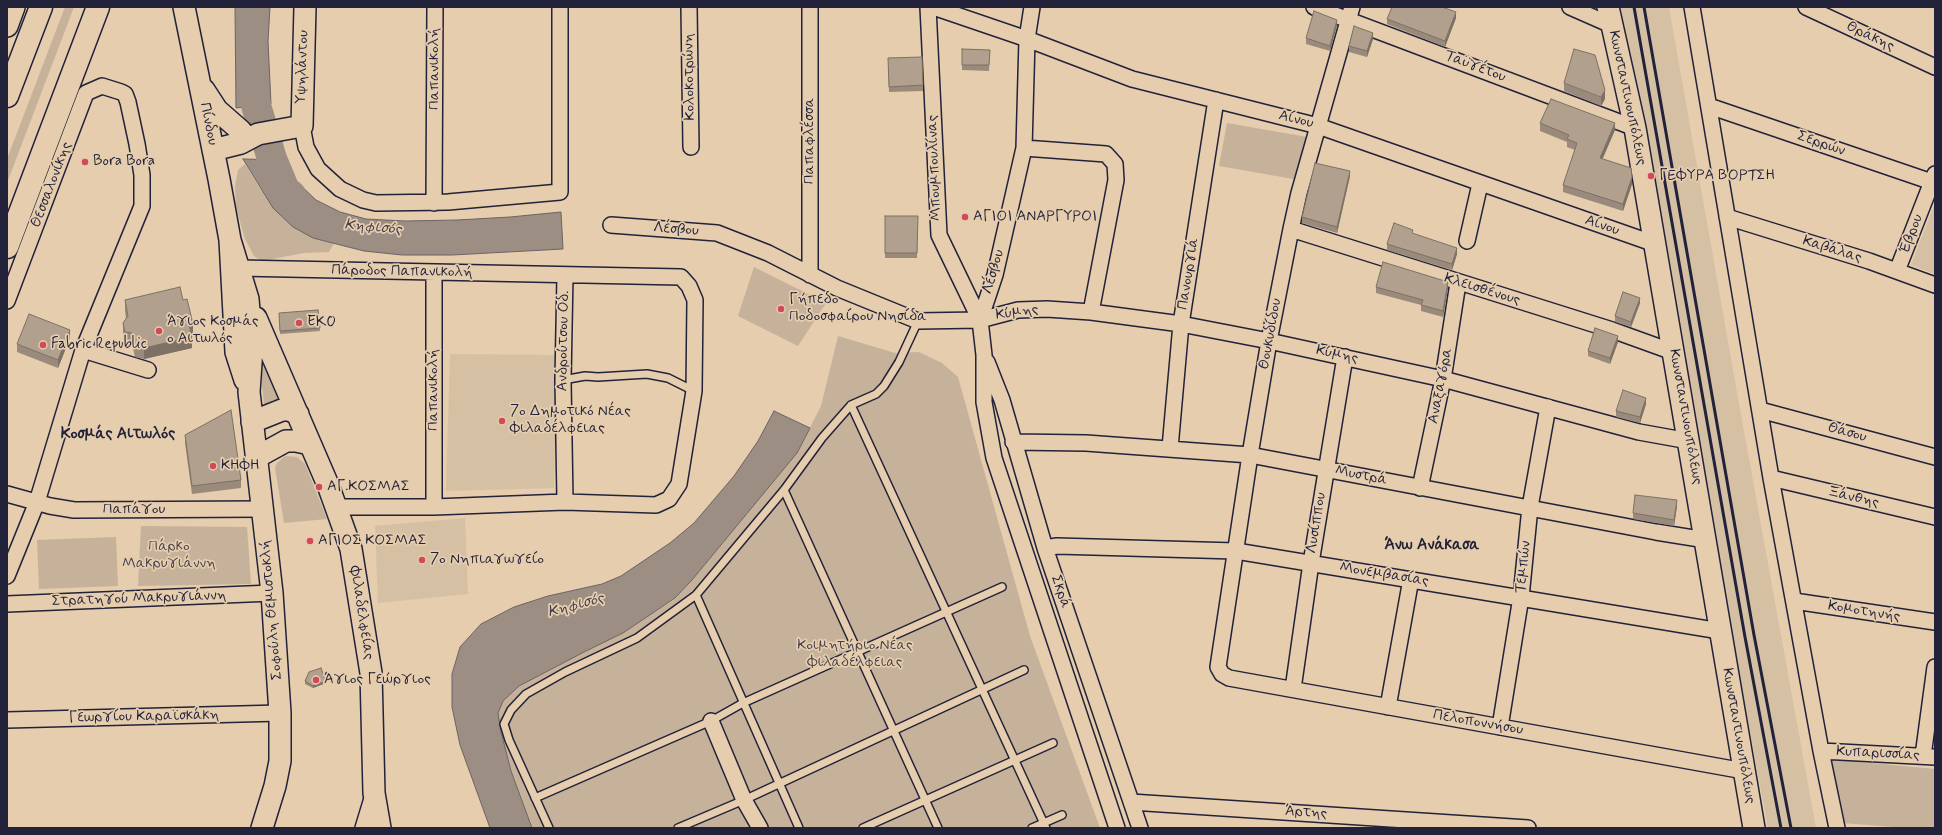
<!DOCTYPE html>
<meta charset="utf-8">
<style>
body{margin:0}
#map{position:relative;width:1942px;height:835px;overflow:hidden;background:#e5cdad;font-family:Mynerve,sans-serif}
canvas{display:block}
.frame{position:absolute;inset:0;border:8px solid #22223b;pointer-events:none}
</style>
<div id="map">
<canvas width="1942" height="835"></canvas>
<div class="frame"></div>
</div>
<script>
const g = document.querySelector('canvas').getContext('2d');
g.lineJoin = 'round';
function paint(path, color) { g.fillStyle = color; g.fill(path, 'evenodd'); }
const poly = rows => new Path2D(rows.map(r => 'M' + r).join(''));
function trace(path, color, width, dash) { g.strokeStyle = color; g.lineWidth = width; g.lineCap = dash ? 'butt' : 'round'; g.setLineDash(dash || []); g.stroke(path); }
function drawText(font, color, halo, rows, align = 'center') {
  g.font = font + ' Mynerve,sans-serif'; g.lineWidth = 3.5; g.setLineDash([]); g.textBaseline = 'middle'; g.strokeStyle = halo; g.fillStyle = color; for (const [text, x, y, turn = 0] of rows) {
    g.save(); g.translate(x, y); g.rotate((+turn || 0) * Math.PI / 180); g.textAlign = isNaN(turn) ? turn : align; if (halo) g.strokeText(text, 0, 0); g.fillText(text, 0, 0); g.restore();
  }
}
paint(poly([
 [1618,7,1669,7,1736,387,1816,828,1768,828,1678,346],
 [1935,203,1935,274,1911,265],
 [450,354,557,355,554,488,446,491],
 [465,518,468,594,378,603,375,526]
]), '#d6c0a4');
paint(poly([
 [65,7,74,7,7,183,7,159],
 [1227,123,1307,137,1299,180,1219,166],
 [245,164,261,190,313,238,334,243,329,252,304,253,262,261,254,256,245,239,236,207,235,187,238,170],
 [754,267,826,303,798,346,738,316],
 [838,336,895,353,919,352,942,363,958,377,1030,636,1100,828,532,828,511,771,501,732,498,713,503,701,519,686,586,651,623,633,675,599,692,580,797,453,821,406],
 [259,352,282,400,273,400,264,405],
 [285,456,297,457,305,464,327,519,284,523,275,468,277,463],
 [141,526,247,527,251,584,138,586],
 [116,537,118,586,39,589,37,540],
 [1828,759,1935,769,1935,828,1906,828,1842,823]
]), '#c6b19a');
const water = poly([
 [235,7,270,7,268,41,271,104,236,108,235,7],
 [243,159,282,160,296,181,316,200,340,212,366,219,405,221,457,220,510,217,561,212,563,249,452,255,402,255,364,251,313,238,293,227,273,208,243,159],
 [774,411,810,428,797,453,692,580,675,598,623,633,586,651,519,686,503,701,498,713,501,732,511,771,532,828,490,828,460,745,452,707,452,674,460,647,481,624,514,607,548,596,602,584,621,576,670,543,694,523,734,476,758,441,774,411]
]);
paint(water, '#9d8e83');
trace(water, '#6c6366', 1);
trace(poly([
 [252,7,252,76,255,102,272,159,285,190,291,195]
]), '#9d8e83', 30);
const lane = poly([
 [563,380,585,376,598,377,647,374,668,378,694,391],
 [851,405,1046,828],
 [784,490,938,828],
 [696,595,799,828],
 [535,798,711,721,743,703,1002,587],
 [549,828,509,740,504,724,511,710,526,694,565,672,637,638,696,595,784,490,822,438,851,405,876,394,884,386,899,362,918,321],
 [678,828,744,800,1024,670],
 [863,828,1053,743],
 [1032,828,1062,815]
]);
const street = poly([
 [689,7,691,147],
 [810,7,810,275],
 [928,7,939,235,980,320,984,355,984,402,994,458,1117,828],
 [933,7,1027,39,1132,79,1318,126,1655,244],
 [1314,7,1635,128],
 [1352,7,1299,193,1291,229,1269,341,1250,455,1218,667,1222,674,1229,678,1744,771],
 [1570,7,1611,25],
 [1692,7,1771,478,1821,751,1837,828],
 [1806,7,1935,67],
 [1709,106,1932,182],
 [302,126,306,147,318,169,340,189,363,200,376,203,448,202,560,192,560,7],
 [1024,148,1106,154,1115,164,1116,180,1091,312],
 [434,203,435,7],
 [1727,217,1869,261,1935,285],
 [611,225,717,233,768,253,837,288,918,321,980,320,1018,310,1047,309,1091,312,1181,324,1269,341,1443,379,1639,432,1689,441],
 [1291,229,1612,330,1673,352],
 [1467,241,1480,184],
 [239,268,681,277,689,286,695,300,694,391,679,484,669,499,656,505,565,502,434,507,337,507],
 [1897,271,1935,174],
 [434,273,434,507],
 [7,301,86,93,102,86,121,92,125,94,128,102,137,144,142,175,142,206,83,350,37,502,7,576],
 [980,320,995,275,1024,148,1027,39,1032,7],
 [83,350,148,370],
 [987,362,1002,400,1045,548,1140,828],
 [1760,410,1935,457],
 [1013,442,1086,443,1250,455,1656,532,1706,540],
 [1170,448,1181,324,1216,100],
 [1771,478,1935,517],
 [1420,488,1443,379,1458,283],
 [7,494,50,506,74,510,263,509],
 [565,502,563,380,565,275],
 [1045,548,1057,546,1236,551,1720,631],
 [1794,601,1935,622],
 [7,604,272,593],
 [1293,689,1311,563,1345,357],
 [1388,707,1411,579],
 [7,720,280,713],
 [711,721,744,800,760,828],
 [1500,727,1521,597,1530,507,1548,407],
 [1821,751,1935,757],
 [1923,756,1935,667],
 [1131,802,1528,828],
 [363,828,373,795]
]);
const secondary = poly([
 [184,7,219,179,230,240,236,352,245,380],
 [1608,7,1635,128,1754,828],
 [7,26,14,7],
 [204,90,217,110,241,131],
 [213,150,241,143,258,134,302,126,305,7],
 [230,240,248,299,252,348,249,392,272,593,280,713,280,761,275,786,262,828],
 [256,318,328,485,351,549,371,673,374,793,380,828],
 [252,422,282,410,289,410,298,414],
 [257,457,286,441,296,441,310,444]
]);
const highway = poly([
 [7,96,41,7],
 [7,247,98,7]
]);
trace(lane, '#22223b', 10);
trace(street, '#22223b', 18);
trace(secondary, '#22223b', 24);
trace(highway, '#22223b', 25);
trace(lane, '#e5cdad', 7);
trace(street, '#e5cdad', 15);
trace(secondary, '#e5cdad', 21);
trace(highway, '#e5cdad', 22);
trace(poly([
 [1634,7,1745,637,1781,828],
 [1644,7,1754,635,1791,828]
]), '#22223b', 3);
paint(poly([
 [1456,18,1445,47,1387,24,1387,19],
 [1337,25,1330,51,1306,44,1306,38],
 [1373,39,1367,57,1349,52,1349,46],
 [962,49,990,50,989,71,962,70],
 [888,58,923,85,923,91,889,92],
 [1564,83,1605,99,1601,106,1564,91],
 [1540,123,1615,130,1602,159,1632,184,1623,211,1563,192,1563,185,1575,150,1567,147,1567,142,1540,131],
 [1350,176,1337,233,1302,223,1302,217],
 [885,216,918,216,917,258,885,258],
 [1413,234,1457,254,1452,270,1387,250,1387,244],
 [1376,287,1448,288,1443,317,1421,311,1421,305,1376,293],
 [125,300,183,300,193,335,191,336,192,348,144,359,135,357,132,344,125,343,123,334,123,323,126,319,125,311],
 [1640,303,1631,327,1615,322,1615,316],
 [318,310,320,331,280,334,279,313],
 [70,338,58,368,17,352,17,344],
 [1618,342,1610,364,1588,356,1588,351],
 [1646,404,1640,423,1616,417,1616,411],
 [185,435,241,480,241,488,192,494,185,443],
 [1677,506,1674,526,1633,519,1633,513],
 [305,681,326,683,313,688,305,684]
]), '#998a7b');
paint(poly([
 [1456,12,1456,18,1445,47,1445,41],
 [1337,20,1337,25,1330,51,1330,46],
 [1373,33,1373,39,1367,57,1367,51],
 [1605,90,1605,99,1601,106,1601,97],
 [1615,123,1615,130,1600,165,1600,158],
 [1350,171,1350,176,1337,233,1337,227],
 [1632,177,1632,184,1623,211,1623,204],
 [1457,248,1457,254,1452,270,1452,264],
 [1448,282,1448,288,1443,317,1443,311],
 [1640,298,1640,303,1631,327,1631,322],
 [193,324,193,335,189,337,189,325],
 [70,330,70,338,58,368,58,360],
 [1618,336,1618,342,1610,364,1610,358],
 [192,337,192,348,144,359,144,348],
 [1646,398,1646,404,1640,423,1640,417],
 [1677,500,1677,506,1674,526,1674,520],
 [326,681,326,683,313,688,313,686]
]), '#7d7064');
const building = poly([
 [1392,7,1442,7,1456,12,1445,41,1387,19,1392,7],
 [1314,11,1337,20,1330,46,1306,38,1314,11],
 [1354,26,1373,33,1367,51,1349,46,1354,26],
 [962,49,990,50,989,65,962,65,962,49],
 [1574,49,1595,55,1605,90,1601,97,1564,83,1574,49],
 [922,57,923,85,889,87,888,58,922,57],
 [1551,99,1615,123,1600,158,1631,168,1632,177,1623,204,1563,185,1577,143,1567,139,1569,135,1540,123,1551,99],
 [1315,163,1350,171,1337,227,1302,217,1315,163],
 [885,216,918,216,917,253,885,253,885,216],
 [1394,223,1413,230,1412,233,1457,248,1452,264,1387,244,1394,223],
 [1383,262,1448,282,1443,311,1421,305,1423,300,1376,287,1383,262],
 [180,287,183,300,187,299,193,324,189,325,192,337,144,348,135,345,132,333,125,332,123,323,128,316,125,300,180,287],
 [1623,292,1640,298,1631,322,1615,316,1623,292],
 [318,310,320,328,280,331,279,313,318,310],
 [29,314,70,330,58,360,17,344,29,314],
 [1595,328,1618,336,1610,358,1588,351,1595,328],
 [1623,390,1646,398,1640,417,1616,411,1623,390],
 [231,410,241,480,192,486,185,435,231,410],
 [1635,495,1677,500,1674,520,1633,513,1635,495],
 [321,668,326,681,313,686,305,681,309,672,321,668]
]);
paint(building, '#b2a08f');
trace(building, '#7d7064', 1);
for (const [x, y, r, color] of [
 [85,162,4,"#d1495b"],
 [1651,176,4,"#d1495b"],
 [965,217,4,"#d1495b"],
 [781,309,4,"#d1495b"],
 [299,323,4,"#d1495b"],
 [159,331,4,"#d1495b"],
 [43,345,4,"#d1495b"],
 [502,421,4,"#d1495b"],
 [213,466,4,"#d1495b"],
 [319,487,4,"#d1495b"],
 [310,541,4,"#d1495b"],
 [422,560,4,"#d1495b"],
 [316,680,4,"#d1495b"]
]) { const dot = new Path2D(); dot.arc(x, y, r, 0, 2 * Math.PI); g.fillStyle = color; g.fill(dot); trace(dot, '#e5cdad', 1.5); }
drawText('15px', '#22223b', '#e5cdad', [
 ["Θράκης",1870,37,25],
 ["Υψηλάντου",303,67,-88],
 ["Ταϋγέτου",1475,67,21],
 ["Παπανικολή",435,69,-90],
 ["Κολοκοτρώνη",690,77,-91],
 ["Κωνσταντινουπόλεως",1627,98,78],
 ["Αίνου",1296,120,14],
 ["Πίνδου",208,124,78],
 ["Παπαφλέσσα",810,141,-90],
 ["Σερρών",1821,144,19],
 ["Μπουμπουλίνας",935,168,-92],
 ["Θεσσαλονίκης",52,185,-69],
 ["Αίνου",1602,226,19],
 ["Λέσβου",676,230,4],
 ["Έβρου",1912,234,-69],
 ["Καβάλας",1832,250,17],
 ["Πάροδος Παπανικολή",402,272,1],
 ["Λέσβου",994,272,-74],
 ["Πανουργιά",1189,274,-81],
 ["Κλεισθένους",1482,290,17],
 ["Κύμης",1017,313,-8],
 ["Θουκυδίδου",1271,334,-80],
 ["Ανδρούτσου Οδ.",564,341,-89],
 ["Κύμης",1337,355,12],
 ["Αναξαγόρα",1441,386,-79],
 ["Παπανικολή",434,390,-90],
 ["Κωνσταντινουπόλεως",1685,417,80],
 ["Θάσου",1847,433,15],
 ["Μυστρά",1361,476,11],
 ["Ξάνθης",1853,498,13],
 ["Παπάγου",134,510],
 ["Λυσίππου",1317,523,-81],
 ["Τεμπών",1524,567,-84],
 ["Μονεμβασίας",1384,575,9],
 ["Σκρά",1060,592,71],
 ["Στρατηγού Μακρυγιάννη",139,599,-2],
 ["Σοφούλη Θεμιστοκλή",272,610,-95],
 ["Κομοτηνής",1864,612,9],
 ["Φιλαδελφείας",361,613,81],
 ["Γεωργίου Καραϊσκάκη",144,717,-1],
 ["Πελοποννήσου",1478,723,10],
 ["Κωνσταντινουπόλεως",1738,736,80],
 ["Κυπαρισσίας",1878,754,3],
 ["Άρτης",1306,813,4]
]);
drawText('15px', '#22223b', '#e5cdad', [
 ["Bora Bora",93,162],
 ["ΓΕΦΥΡΑ ΒΟΡΤΣΗ",1659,176],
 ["ΑΓΙΟΙ ΑΝΑΡΓΥΡΟΙ",973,217],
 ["Γήπεδο",789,300],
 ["Ποδοσφαίρου Νησίδα",789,317],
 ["Άγιος Κοσμάς",167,322],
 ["ο Αιτωλός",167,339],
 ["EKO",307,323],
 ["Fabric Republic",51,345],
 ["7ο Δημοτικό Νέας",510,412],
 ["Φιλαδέλφειας",510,429],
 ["ΚΗΦΗ",221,466],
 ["ΑΓ.ΚΟΣΜΑΣ",327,487],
 ["ΑΓΙΟΣ ΚΟΣΜΑΣ",318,541],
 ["7ο Νηπιαγωγείο",430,560],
 ["Άγιος Γεώργιος",324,680]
], 'left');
drawText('15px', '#433f4e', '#e5cdad', [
 ["Πάρκο",169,547],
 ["Μακρυγιάννη",169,564],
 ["Κοιμητήριο Νέας",855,646],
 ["Φιλαδέλφειας",855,663]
]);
drawText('italic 16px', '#413d4d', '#e5cdad', [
 ["Κηφισός",373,228,5],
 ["Κηφισός",576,606,-15]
]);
drawText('bold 16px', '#22223b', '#e5cdad', [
 ["Κοσμάς Αιτωλός",118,435],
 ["Άνω Ανάκασα",1432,546]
]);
</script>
